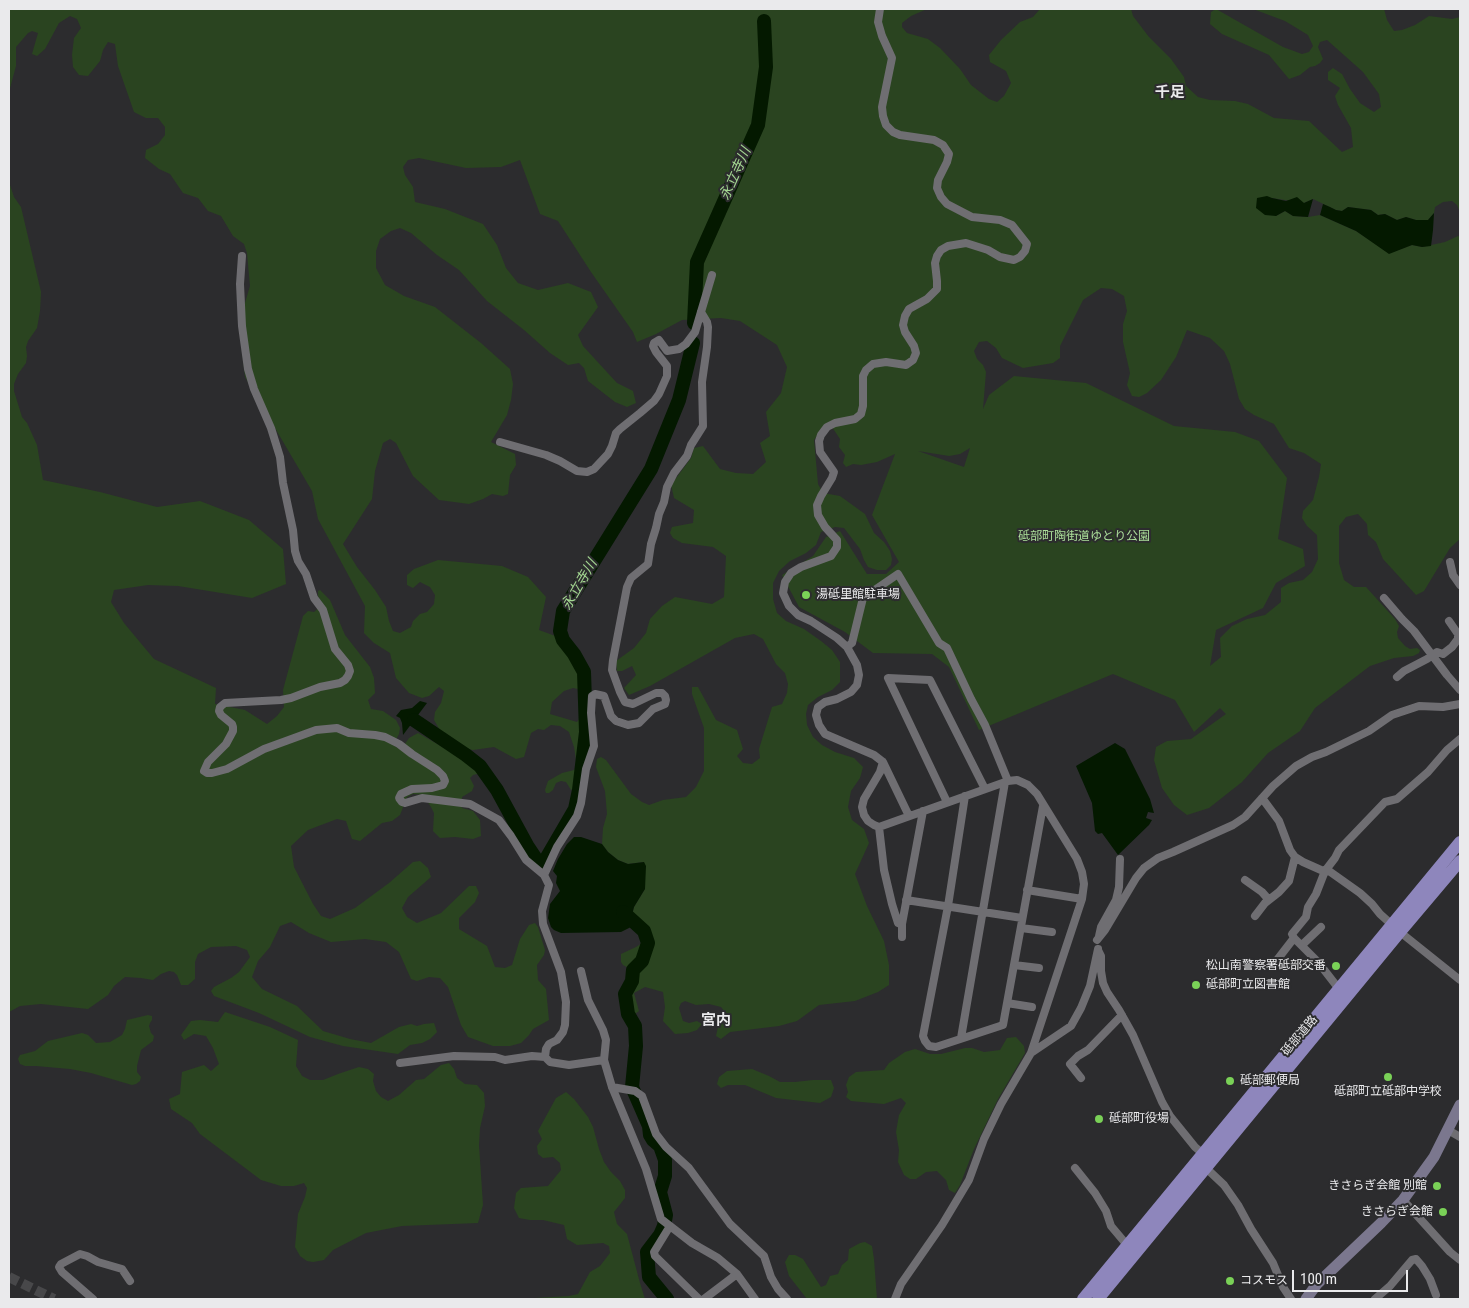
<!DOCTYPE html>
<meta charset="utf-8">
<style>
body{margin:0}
#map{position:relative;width:1469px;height:1308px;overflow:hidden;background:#2c2c2e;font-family:"Roboto Condensed",sans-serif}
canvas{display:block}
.frame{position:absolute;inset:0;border:10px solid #eaeaec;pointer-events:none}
.scale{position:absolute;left:1292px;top:1270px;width:116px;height:22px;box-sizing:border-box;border:2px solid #eaeaec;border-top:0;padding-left:6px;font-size:15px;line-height:18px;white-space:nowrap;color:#eaeaec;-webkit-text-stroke:4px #2c2c2e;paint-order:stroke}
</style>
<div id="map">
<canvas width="1469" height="1308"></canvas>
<div class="frame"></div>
<div class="scale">100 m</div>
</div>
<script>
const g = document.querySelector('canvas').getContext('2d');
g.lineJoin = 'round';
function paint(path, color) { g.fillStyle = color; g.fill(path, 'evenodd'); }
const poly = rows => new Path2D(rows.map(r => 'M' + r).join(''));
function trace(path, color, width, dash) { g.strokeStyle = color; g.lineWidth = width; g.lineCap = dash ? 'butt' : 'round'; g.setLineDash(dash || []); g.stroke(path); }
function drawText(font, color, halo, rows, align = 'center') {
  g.font = font + ' "Roboto Condensed","Noto Sans JP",sans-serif'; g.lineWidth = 4; g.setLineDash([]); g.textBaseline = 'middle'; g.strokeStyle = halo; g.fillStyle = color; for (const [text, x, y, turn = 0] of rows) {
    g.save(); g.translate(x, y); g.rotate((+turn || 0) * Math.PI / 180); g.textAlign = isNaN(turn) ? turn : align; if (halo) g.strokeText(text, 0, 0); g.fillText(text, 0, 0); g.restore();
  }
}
paint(poly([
 [9,9,927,9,911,16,902,23,902,27,907,33,928,39,940,48,960,69,971,85,989,99,997,102,1004,96,1011,83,1006,71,990,62,989,55,1001,40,1020,22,1033,17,1040,9,1131,9,1133,16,1149,37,1171,59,1184,77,1186,86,1198,97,1210,100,1235,101,1248,104,1274,118,1309,121,1342,152,1353,147,1351,128,1338,105,1335,96,1340,88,1328,80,1328,72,1333,68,1342,74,1350,89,1360,103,1374,112,1381,107,1379,94,1363,72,1327,40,1320,42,1318,47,1323,59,1320,63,1315,66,1310,67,1300,75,1289,79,1269,55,1222,34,1210,24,1211,12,1216,9,1283,47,1302,54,1309,52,1313,46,1308,35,1285,21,1253,9,1384,9,1387,20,1394,31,1402,30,1415,25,1429,16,1452,19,1460,17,1460,212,1457,205,1452,201,1443,202,1435,207,1434,213,1428,220,1416,220,1406,217,1397,220,1385,214,1378,215,1371,210,1348,207,1342,211,1336,210,1313,199,1304,203,1272,198,1276,216,1285,211,1293,216,1308,217,1320,215,1356,231,1389,253,1412,245,1422,247,1445,242,1458,236,1460,237,1460,539,1450,548,1424,591,1416,595,1383,559,1376,542,1368,535,1367,524,1358,514,1346,517,1339,526,1339,563,1344,580,1354,587,1366,587,1395,619,1399,626,1397,632,1398,638,1405,646,1410,649,1417,648,1420,650,1419,653,1413,656,1394,658,1370,666,1315,708,1300,731,1268,753,1242,782,1209,808,1187,815,1174,805,1162,788,1154,760,1156,747,1167,741,1191,739,1226,714,1220,708,1194,732,1175,700,1113,674,979,730,949,667,932,654,873,653,845,632,799,607,782,575,813,556,826,537,840,531,867,574,886,574,899,562,872,515,895,454,877,462,861,465,853,464,846,467,843,463,845,455,839,447,840,439,832,427,820,432,814,440,818,484,823,493,840,496,865,514,874,533,884,542,890,551,892,559,891,565,886,570,877,570,868,567,864,560,860,549,844,528,835,527,821,532,816,545,806,553,790,561,779,571,773,583,773,599,777,613,786,621,804,629,821,641,832,650,840,662,840,682,832,690,818,697,808,705,806,714,807,725,813,737,822,745,835,752,854,758,863,767,860,778,851,791,848,807,852,820,864,829,869,843,855,874,867,906,884,941,889,965,889,985,878,992,855,1001,819,1005,797,1021,779,1026,730,1032,721,1039,716,1036,719,1022,725,1012,721,1007,709,1004,696,1005,685,1001,681,1003,679,1008,683,1021,689,1023,697,1021,702,1024,697,1030,688,1033,675,1034,663,1021,665,1007,663,992,645,987,634,993,639,1011,635,1014,630,1008,626,994,636,975,634,971,623,965,621,962,621,954,636,947,645,941,647,930,637,922,632,915,634,907,645,889,644,862,628,864,618,860,608,852,602,844,603,828,607,814,605,791,596,767,597,759,601,757,606,760,631,794,642,802,649,805,663,800,686,797,696,787,704,771,704,728,692,694,692,687,698,687,716,720,737,730,743,749,737,756,743,763,752,764,760,758,759,749,772,707,782,704,787,693,788,684,785,673,776,664,763,639,754,634,735,638,650,686,629,695,624,688,636,675,632,666,622,671,617,671,616,661,634,648,646,633,650,619,662,606,675,597,712,604,724,597,726,556,713,547,682,543,673,538,670,533,672,527,693,523,694,510,674,498,671,485,691,458,694,448,703,446,720,469,736,473,753,474,766,462,760,443,770,436,766,412,781,393,787,367,777,345,740,321,721,318,682,320,656,334,637,342,633,332,591,272,558,221,540,214,520,160,501,167,466,168,419,158,408,160,403,167,405,175,413,187,415,202,445,209,483,224,497,245,506,268,518,283,538,290,568,283,591,292,598,307,578,335,583,346,617,383,633,391,636,403,627,407,615,402,588,381,584,368,579,363,568,365,550,353,524,330,487,301,459,270,437,255,411,233,400,228,391,231,380,239,376,251,376,268,385,285,404,296,435,307,481,343,510,369,513,384,511,400,507,415,491,442,515,454,516,465,510,475,508,494,503,496,492,494,483,499,469,504,439,500,413,476,396,443,390,439,383,443,375,471,372,499,343,544,357,567,375,590,386,607,389,621,393,631,400,633,411,627,413,621,420,614,427,612,434,604,435,595,430,587,420,582,413,588,407,585,407,575,414,569,438,560,502,566,528,577,546,597,539,630,558,637,571,651,586,680,584,687,578,689,573,688,564,691,552,702,550,714,577,722,581,716,580,710,581,704,585,702,588,705,590,720,579,785,576,788,571,790,566,782,561,781,556,783,553,790,549,793,546,793,545,790,548,781,562,773,574,770,577,766,574,747,569,732,560,726,551,725,544,730,538,729,531,733,524,757,516,759,494,747,473,750,460,747,441,732,434,720,435,712,441,703,444,691,439,687,429,696,422,698,409,693,396,678,390,653,374,643,364,633,365,606,318,519,312,491,245,377,239,323,250,286,247,253,244,244,233,236,221,216,208,211,198,198,183,193,170,174,159,169,145,158,146,150,158,144,165,135,165,127,158,118,146,118,134,112,118,66,115,44,108,42,103,50,100,61,88,76,79,75,73,67,72,55,74,38,81,28,77,19,70,16,59,23,45,49,37,56,32,54,38,33,32,31,28,33,16,47,16,66,9,92],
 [1101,288,1112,289,1124,296,1127,311,1123,324,1123,342,1130,373,1127,385,1132,396,1139,397,1147,393,1161,380,1176,357,1187,330,1210,338,1224,351,1230,364,1239,399,1245,409,1254,415,1274,424,1289,448,1304,453,1321,464,1319,477,1313,500,1303,511,1302,518,1307,526,1317,535,1318,559,1312,572,1303,580,1289,583,1281,588,1281,602,1265,615,1247,619,1232,626,1220,638,1221,657,1210,666,1216,630,1263,608,1276,583,1305,566,1303,549,1278,539,1287,478,1259,441,1235,432,1174,426,1086,383,1014,376,989,395,983,409,986,372,983,365,977,359,974,351,979,342,987,341,996,348,1002,358,1023,368,1053,363,1060,358,1060,346,1083,300],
 [970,448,964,467,918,451,949,456,960,454],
 [9,182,14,197,21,207,41,292,40,311,37,328,28,341,26,347,27,356,26,363,18,374,14,384,14,391,22,417,27,423,37,445,43,480,100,492,157,507,200,501,249,520,283,549,286,584,252,598,178,586,148,585,114,590,111,602,124,623,154,659,216,688,215,704,245,710,267,724,277,716,284,707,283,690,303,616,308,611,314,612,323,604,318,596,318,591,320,590,330,600,345,635,370,667,374,678,375,693,368,700,371,709,383,711,396,720,400,728,399,734,393,745,401,750,409,738,418,733,474,765,479,772,477,774,473,775,470,778,474,786,472,791,462,797,462,808,473,811,480,820,481,836,473,839,455,837,440,838,433,831,434,813,431,807,423,795,413,794,407,797,400,815,392,821,382,823,360,841,352,839,346,821,337,819,308,830,291,846,294,867,313,904,321,916,330,919,355,908,389,883,413,862,420,861,428,868,431,877,408,897,402,908,407,917,417,923,441,913,469,886,476,886,479,893,475,902,459,918,459,929,487,946,495,967,505,968,512,965,520,939,529,925,535,923,538,927,545,950,544,955,537,965,538,980,546,989,549,1020,533,1029,529,1035,521,1043,510,1046,493,1046,468,1037,461,1025,448,987,440,978,429,977,417,981,411,979,399,952,386,942,365,939,331,942,309,933,291,922,280,926,270,947,258,961,252,977,262,989,297,1006,323,1031,350,1039,371,1043,399,1027,411,1024,417,1026,424,1024,434,1023,437,1032,430,1039,422,1043,410,1045,398,1054,343,1046,310,1037,259,1013,214,996,211,991,214,987,231,978,239,972,250,957,247,950,236,946,211,947,198,954,195,962,195,979,188,985,181,985,177,975,174,972,169,971,161,974,153,980,141,978,125,977,114,986,108,995,88,1009,41,1004,20,1006,9,1012],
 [225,1012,270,1027,298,1040,296,1066,302,1076,310,1080,323,1080,338,1074,359,1067,368,1069,374,1074,373,1081,376,1091,381,1097,388,1101,399,1095,416,1080,424,1079,441,1065,449,1063,454,1069,457,1078,465,1084,477,1085,484,1093,485,1106,480,1128,479,1145,483,1205,478,1223,402,1226,366,1233,333,1250,324,1260,313,1262,307,1261,300,1256,295,1247,298,1214,305,1197,307,1188,304,1183,294,1186,281,1186,261,1180,200,1134,192,1123,171,1109,169,1099,180,1094,182,1072,204,1065,211,1071,219,1064,213,1048,206,1036,194,1034,184,1040,181,1035,191,1021,200,1020,218,1022],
 [148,1015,152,1016,152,1020,150,1023,149,1026,151,1033,154,1036,153,1041,141,1050,137,1066,137,1072,141,1077,140,1081,136,1084,132,1085,91,1073,70,1069,36,1066,25,1066,20,1064,18,1059,20,1055,35,1051,48,1041,82,1033,88,1035,96,1043,110,1042,122,1035,125,1029,127,1020],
 [1016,1037,1024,1046,1025,1053,998,1099,974,1149,960,1185,955,1193,949,1190,946,1180,937,1171,926,1172,916,1179,910,1179,904,1175,898,1162,899,1150,896,1132,899,1115,906,1103,901,1098,884,1104,851,1101,846,1097,848,1092,846,1085,849,1077,856,1072,884,1070,889,1063,905,1052,915,1049,930,1054,941,1054,965,1048,972,1048,984,1052,1000,1050,1007,1038],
 [752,1069,769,1076,780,1082,795,1082,813,1080,831,1080,834,1088,831,1097,820,1103,776,1098,745,1085,728,1085,721,1088,717,1084,719,1077,727,1071],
 [566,1092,574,1099,588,1117,593,1127,599,1149,604,1162,611,1172,620,1181,625,1190,625,1198,614,1212,617,1224,627,1234,640,1283,645,1299,517,1299,569,1296,578,1294,590,1272,600,1266,610,1253,609,1246,603,1243,577,1245,567,1239,564,1225,543,1220,530,1220,519,1218,514,1208,516,1193,521,1188,548,1186,561,1170,560,1163,553,1157,543,1158,538,1154,537,1146,542,1139,538,1131,556,1098],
 [865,1242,872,1246,874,1259,877,1299,807,1299,789,1276,785,1262,789,1255,795,1255,803,1259,821,1287,826,1285,830,1276,838,1274,842,1265,848,1260,849,1249,860,1243]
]), '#2a4420');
paint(poly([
 [1267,196,1272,198,1286,201,1297,197,1304,203,1313,199,1308,217,1293,216,1285,211,1276,216,1265,215,1256,208,1257,198],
 [1323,204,1330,207,1336,210,1342,211,1348,207,1371,210,1378,215,1385,214,1397,220,1406,217,1416,220,1428,220,1434,213,1433,230,1431,246,1422,247,1412,245,1389,254,1356,231,1320,215],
 [420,701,427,703,403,735,402,723,400,718,396,716,401,710,412,708],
 [1115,743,1125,749,1150,799,1154,813,1148,812,1146,818,1152,820,1149,825,1118,855,1102,833,1098,834,1095,831,1092,803,1076,766],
 [574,837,581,837,602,844,608,852,618,860,628,864,644,862,646,866,645,889,634,907,632,915,637,922,629,928,621,932,561,933,554,930,551,927,548,918,550,904,560,891,556,883,557,876,553,871,558,859,567,844]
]), '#041900');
trace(poly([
 [694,323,697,262,758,125,766,67,764,21],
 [414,720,466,755,480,766,497,790,528,847,536,859,542,864],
 [543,864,575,809,579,790,586,732,584,672,574,654,563,640,560,631,563,611,651,469,679,400,693,343],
 [623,912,644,931,648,943,642,961,633,970,632,981,625,994,628,1014,635,1026,636,1046,632,1087,649,1126,650,1135,653,1140,660,1146,665,1160,665,1176,660,1192,666,1215,664,1226,660,1235,647,1252,649,1277,667,1299]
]), '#041900', 14);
trace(poly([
 [9,1277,54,1299]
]), '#48484a', 10, [10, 5]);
trace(poly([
 [880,9,878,22,882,36,892,58,882,107,883,116,886,125,893,132,900,135,934,140,943,145,949,154,947,162,938,180,937,188,941,197,947,204,972,217,1000,220,1012,225,1027,244,1025,251,1020,257,1014,260,1000,257,988,250,966,243,948,246,941,250,937,256,935,263,937,281,937,289,927,299,909,309,905,316,903,325,905,332,914,346,916,353,913,360,906,365,886,362,873,364,866,370,863,376,863,406,861,414,855,419,835,423,827,427,821,435,819,441,820,452,834,472,832,478,821,496,817,505,818,515,825,527,837,540,837,547,831,556,801,567,791,573,785,582,783,593,789,606,798,615,811,621,837,638,847,647,857,665,859,675,857,685,851,692,837,699,825,702,818,707,816,715,819,725,825,734,874,755,883,762,880,772,864,799,862,807,864,815,868,821,874,825,879,827,1008,781,1017,780,1028,785,1037,794,1077,859,1082,872,1084,884,1082,899,1031,1053,1001,1104,984,1139,969,1180,942,1225,901,1284,895,1299],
 [242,256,240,284,242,326,248,369,254,389,271,428,280,457,283,483,293,530,295,551,298,561,306,574,314,598,323,610,335,649,348,665,350,671,348,676,345,680,340,683,320,687,291,698,281,700,225,703,220,707,219,711,221,715,232,724,233,727,233,731,226,744,208,762,204,771,207,773,212,773,227,769,264,749,316,730,337,728,349,733,375,735,385,737,399,744,412,754,437,770,443,776,445,781,443,785,432,788,412,789,401,794,399,798,402,802,405,803,422,798,470,804,499,820,511,836,526,860,544,875,549,885,542,911,543,924,561,972,566,1002,565,1025,563,1032,557,1040,549,1044,546,1049,545,1057],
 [500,442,546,455,560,461,577,471,587,472,594,469,608,454,612,446,616,433,620,429,640,413,654,401,659,394,667,376,667,366,656,352,653,346,654,343,659,340,667,351,679,349,686,344,695,332,712,275],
 [1450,562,1453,575,1460,585],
 [1384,598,1402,619,1414,631,1447,675,1460,690],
 [847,647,852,643,863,598,898,574,939,643,947,648,971,699,985,725,1008,781],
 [1397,677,1404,671,1427,659,1437,652,1443,654,1452,647,1458,639,1458,634,1449,621],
 [883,762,909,816],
 [965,796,948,906,923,1036,925,1041,929,1046,936,1047,1003,1025,1043,806],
 [1262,798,1279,821,1290,850,1295,857,1303,862,1321,870,1329,871,1360,893,1372,904,1380,914,1400,932,1460,980],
 [947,802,888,678,930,680,985,789],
 [879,827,884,870,892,904,898,923,902,924],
 [544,875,557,847,577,816,581,803,586,769,594,746,591,713,592,696,595,694,604,696,611,716,616,721,628,725,639,723,653,709,665,704,666,700,665,696,662,693,656,693,633,704,625,702,620,692,612,670,613,660,627,587,631,578,648,564,651,544,656,528,659,514,664,502,667,487,674,473,687,456,691,445,703,426,702,382,707,347,708,327,707,322,701,312],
 [1245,880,1262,892,1269,900],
 [1027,890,1082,899],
 [906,900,1022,918],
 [1255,916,1265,903,1279,892,1289,881,1295,857],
 [1021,928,1052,932],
 [1099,936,1101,927,1116,900,1119,887,1120,859],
 [902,937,902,924,923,811],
 [1097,940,1105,930,1136,878,1144,868,1158,858,1173,852,1233,825,1245,817,1273,786,1296,766,1312,757,1326,752,1369,731,1392,715,1419,706,1443,707,1460,704],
 [1302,945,1321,927],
 [1098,950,1101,956,1101,971,1103,983,1107,992,1119,1010,1133,1035,1162,1102,1170,1116,1195,1147,1202,1153,1206,1168,1224,1185,1238,1205,1251,1229,1273,1263,1283,1287,1291,1299],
 [1277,960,1294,938],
 [1014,965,1039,968],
 [581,971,588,1000,603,1030,606,1040,604,1060,612,1087,646,1169,661,1219,692,1243,718,1258,737,1274,755,1299],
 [1339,989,1318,962,1294,938,1292,934,1306,917,1308,907,1316,894,1325,871,1335,858,1339,850,1385,802,1397,799,1428,772,1447,750,1460,739],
 [1007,1003,1032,1007],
 [961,1038,1005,782],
 [1031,1053,1071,1026,1081,1008,1090,986,1098,949],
 [400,1063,454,1056,495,1057,505,1060,532,1056,545,1057,550,1062,569,1065,604,1060],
 [1081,1078,1070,1064,1078,1056,1088,1050,1122,1015],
 [612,1087,635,1091,642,1096,656,1134,666,1147,689,1168,730,1224,764,1256,771,1277,778,1289,787,1299],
 [1448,1130,1460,1137],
 [1075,1168,1095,1193,1106,1211,1111,1226,1127,1245],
 [1403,1200,1450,1252,1460,1260],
 [670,1226,654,1252,655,1256,699,1299],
 [93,1299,62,1272,59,1267,61,1264,80,1254,87,1256,98,1262,122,1269,130,1281],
 [704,1299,737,1274],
 [1375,1299,1390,1286,1412,1260,1416,1259,1422,1266,1430,1279,1436,1295]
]), '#6f6e72', 8);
trace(poly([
 [1306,1299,1317,1284,1381,1223,1403,1200,1434,1157,1460,1105]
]), '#7b778e', 11);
trace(poly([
 [1083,1299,1460,842],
 [1098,1299,1400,932,1460,861]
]), '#8e86bc', 12);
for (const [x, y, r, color] of [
 [806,595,5,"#7ad157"],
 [1336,966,5,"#7ad157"],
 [1196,985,5,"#7ad157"],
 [1388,1077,5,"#7ad157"],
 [1230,1081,5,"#7ad157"],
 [1099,1119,5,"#7ad157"],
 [1437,1186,5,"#7ad157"],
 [1443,1212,5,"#7ad157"],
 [1230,1281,5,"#7ad157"]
]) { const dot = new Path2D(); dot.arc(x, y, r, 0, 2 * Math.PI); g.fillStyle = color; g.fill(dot); trace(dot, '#2c2c2e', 2); }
drawText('12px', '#acdf9a', '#2c2c2e', [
 ["砥部町陶街道ゆとり公園",1084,537]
]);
drawText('12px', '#eaeaec', '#2c2c2e', [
 ["湯砥里館駐車場",816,595],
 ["松山南警察署砥部交番",1326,966,"right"],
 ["砥部町立図書館",1206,985],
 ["砥部郵便局",1240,1081],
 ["砥部町立砥部中学校",1388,1092,"center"],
 ["砥部町役場",1109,1119],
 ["きさらぎ会館 別館",1427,1186,"right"],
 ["きさらぎ会館",1433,1212,"right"],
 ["コスモス",1240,1281]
], 'left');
drawText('12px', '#eaeaec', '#2c2c2e', [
 ["砥部道路",1300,1036,-50]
]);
drawText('italic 14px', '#a3d691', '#2c2c2e', [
 ["永立寺川",736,174,-66],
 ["永立寺川",580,585,-60]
]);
drawText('bold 15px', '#eaeaec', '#2c2c2e', [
 ["千足",1170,93],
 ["宮内",716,1021]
]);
</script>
